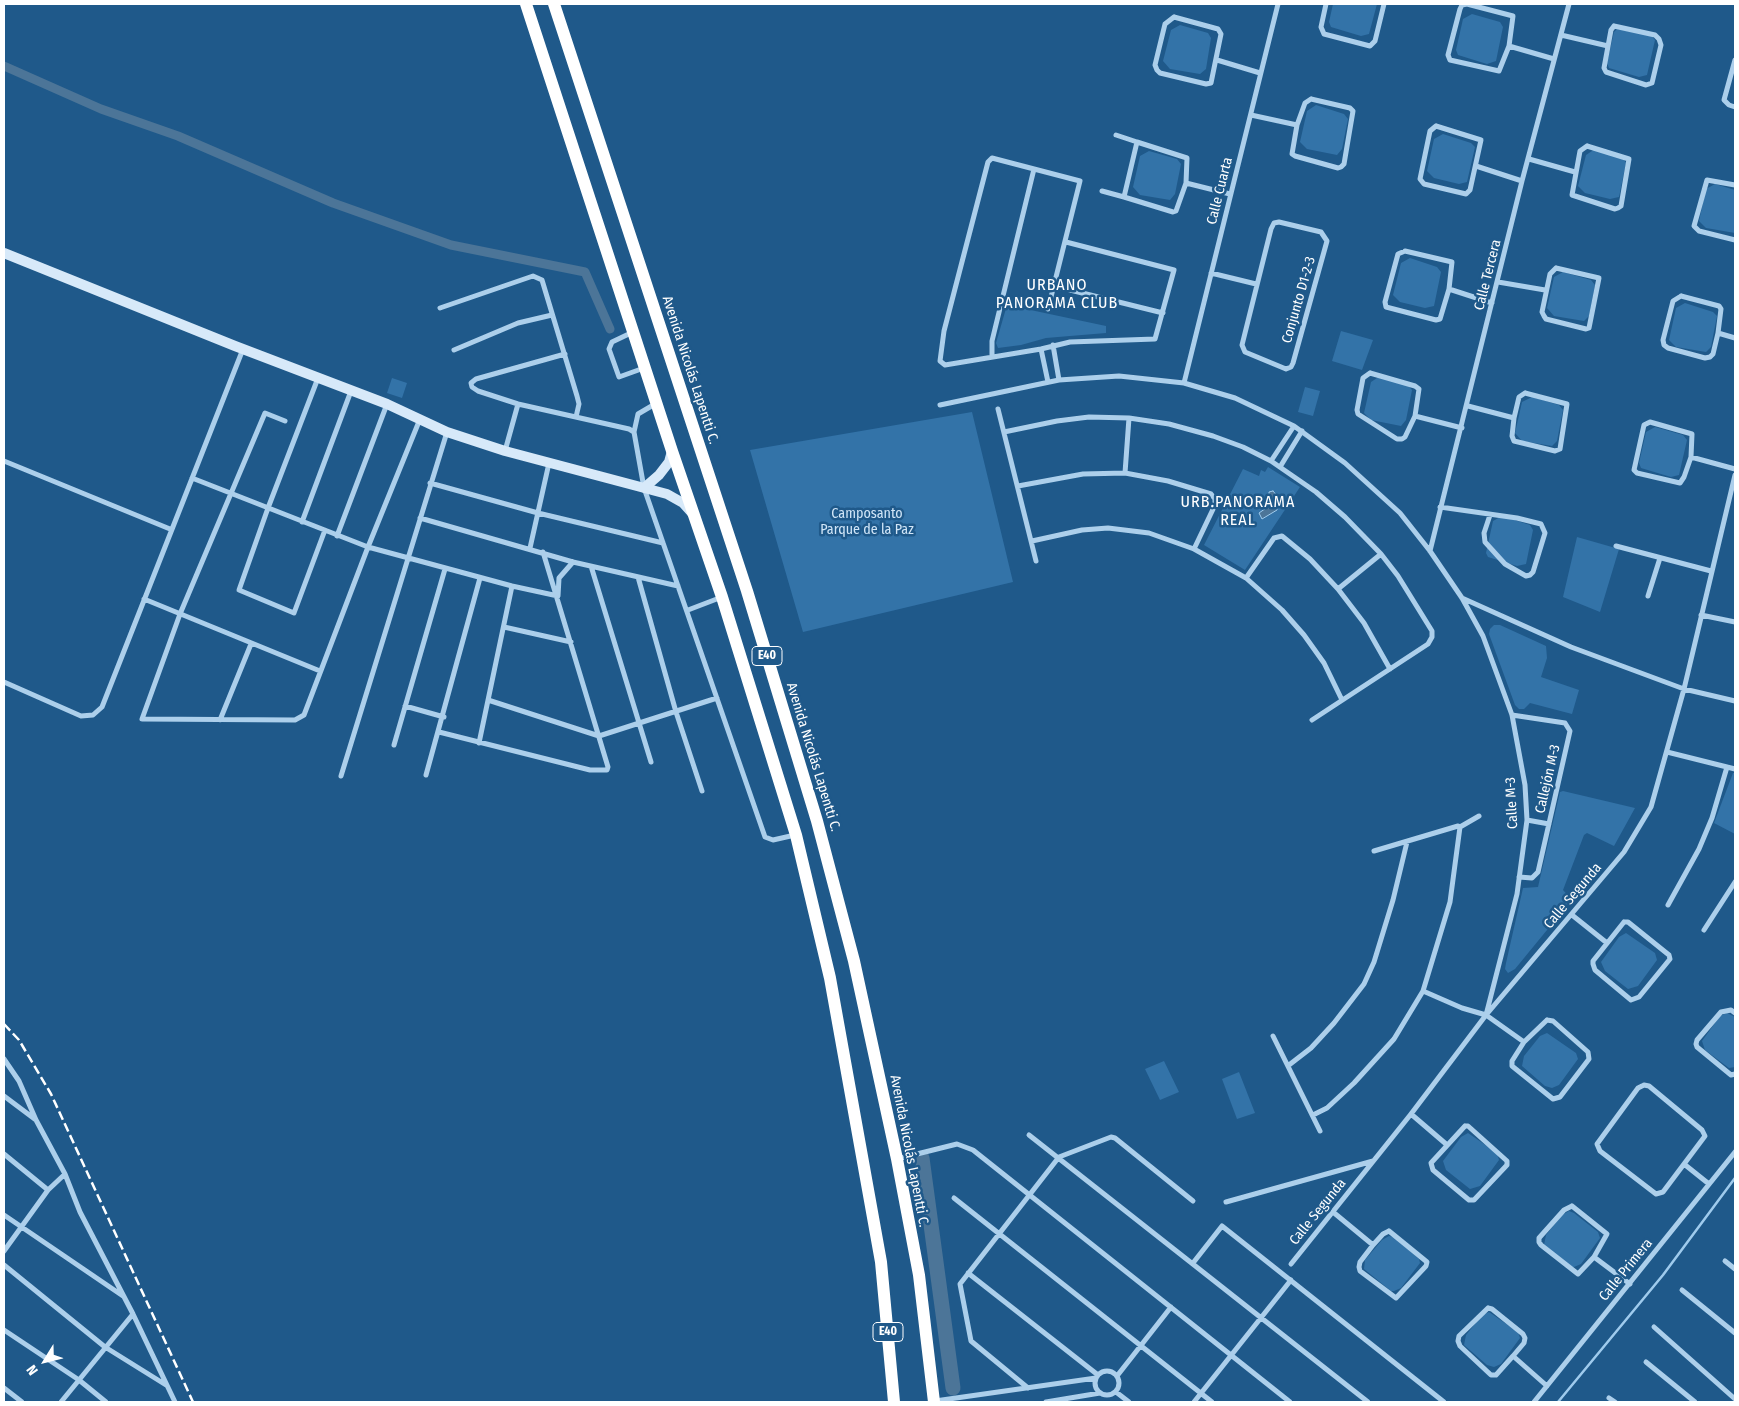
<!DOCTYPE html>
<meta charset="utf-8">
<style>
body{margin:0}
#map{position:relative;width:1739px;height:1406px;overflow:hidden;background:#1f598a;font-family:"Fira Sans Condensed",sans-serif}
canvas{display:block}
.frame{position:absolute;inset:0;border:5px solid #fff;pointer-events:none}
.north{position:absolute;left:20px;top:1336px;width:50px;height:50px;-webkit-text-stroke:4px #1f598a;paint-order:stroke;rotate:234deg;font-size:14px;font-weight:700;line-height:20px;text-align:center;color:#fff}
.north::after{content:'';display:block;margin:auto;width:18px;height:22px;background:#fff;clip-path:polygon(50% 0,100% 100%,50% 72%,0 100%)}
</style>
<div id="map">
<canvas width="1739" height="1406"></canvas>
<div class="frame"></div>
<div class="north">N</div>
</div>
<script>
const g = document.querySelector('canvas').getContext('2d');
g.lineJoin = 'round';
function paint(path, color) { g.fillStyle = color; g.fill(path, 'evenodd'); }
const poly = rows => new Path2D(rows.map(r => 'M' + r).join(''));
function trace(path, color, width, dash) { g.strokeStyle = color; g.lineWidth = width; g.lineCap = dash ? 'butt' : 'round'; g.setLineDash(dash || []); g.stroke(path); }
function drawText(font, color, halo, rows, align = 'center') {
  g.font = font + ' "Fira Sans Condensed",sans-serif'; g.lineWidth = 5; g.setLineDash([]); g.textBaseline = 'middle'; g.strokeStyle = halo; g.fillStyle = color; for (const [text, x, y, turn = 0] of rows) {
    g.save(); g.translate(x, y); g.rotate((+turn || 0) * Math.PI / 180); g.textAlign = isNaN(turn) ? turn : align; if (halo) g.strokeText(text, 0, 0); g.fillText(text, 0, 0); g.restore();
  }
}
paint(poly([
 [1333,4,1377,4,1369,34,1361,36,1331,27,1329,22],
 [1472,14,1500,22,1503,27,1496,61,1487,64,1458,55,1456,50,1463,19],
 [1180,25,1208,33,1211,38,1206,69,1200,74,1170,69,1163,61,1171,30],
 [1617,29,1651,35,1655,40,1647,75,1639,77,1609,68,1607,63,1614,32],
 [1316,105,1344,114,1348,119,1342,149,1337,155,1307,149,1300,142,1307,111],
 [1443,134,1471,143,1475,147,1467,182,1459,184,1434,178,1427,171,1434,139],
 [1595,149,1623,158,1626,163,1619,197,1610,199,1585,193,1578,186,1586,155],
 [1149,151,1177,159,1181,164,1175,194,1170,200,1140,195,1133,187,1140,156],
 [1715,184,1735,190,1735,233,1706,228,1699,221,1706,189],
 [1410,258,1437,267,1441,272,1434,306,1425,308,1400,302,1393,295,1401,263],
 [1563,272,1591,280,1595,285,1589,316,1584,321,1554,316,1547,308,1554,277],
 [1685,303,1713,312,1717,316,1711,347,1706,352,1676,347,1669,340,1676,308],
 [1007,305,1106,326,1106,333,1046,338,1021,345,998,348,996,343],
 [1341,331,1373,340,1362,370,1332,361],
 [1380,376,1408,385,1412,390,1406,420,1401,426,1371,420,1364,413,1371,382],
 [392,378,407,383,402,398,387,393],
 [1305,387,1320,391,1313,416,1298,412],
 [1532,397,1559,405,1563,410,1557,441,1552,446,1522,441,1515,433,1522,402],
 [972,412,1013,582,803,632,750,450],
 [1655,427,1683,435,1687,440,1679,475,1671,477,1641,468,1639,463,1646,432],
 [1268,467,1300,487,1245,570,1204,545,1243,469,1259,476,1261,470,1265,472],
 [1502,516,1530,525,1533,530,1526,564,1517,566,1488,557,1486,553,1493,521],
 [1577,537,1619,549,1600,612,1563,597],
 [1494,625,1500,625,1546,646,1547,658,1541,677,1579,690,1572,714,1530,703,1524,709,1519,709,1515,705,1489,634,1490,629],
 [1733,773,1735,773,1735,834,1714,823],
 [1563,791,1635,808,1614,846,1587,833,1584,835,1563,890,1571,899,1570,902,1515,969,1508,973,1505,969,1506,963,1523,888,1538,887,1560,792],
 [1626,933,1655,953,1657,960,1638,986,1628,989,1605,971,1601,962,1619,937],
 [1727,1013,1735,1017,1735,1067,1729,1068,1705,1050,1702,1041,1720,1016],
 [1547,1033,1576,1053,1578,1059,1559,1085,1552,1088,1545,1086,1522,1066,1524,1056,1540,1036],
 [1164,1061,1179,1092,1160,1100,1145,1069],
 [1239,1072,1255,1113,1237,1119,1222,1079],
 [1468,1133,1497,1153,1499,1160,1480,1186,1470,1189,1446,1170,1443,1161,1461,1137],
 [1569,1211,1574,1213,1598,1232,1600,1238,1581,1264,1574,1267,1571,1267,1544,1245,1546,1235,1562,1215],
 [1389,1236,1394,1237,1419,1259,1420,1263,1401,1288,1394,1291,1391,1291,1364,1269,1365,1260,1382,1240],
 [1489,1312,1518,1332,1520,1338,1501,1364,1494,1367,1487,1365,1464,1345,1466,1335,1482,1315]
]), '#3373a8');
const water = poly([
 [1273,491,1278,497,1277,510,1262,519,1259,513,1269,506,1269,492,1273,491]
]);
paint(water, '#4c7598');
trace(water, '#9fcbed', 1);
trace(poly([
 [1558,1402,1663,1275,1735,1178]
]), '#9fcbed', 2.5);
trace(poly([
 [4,66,101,109,178,136,333,203,451,245,585,272,610,329]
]), '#4c7598', 9);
trace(poly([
 [922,1158,953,1388]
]), '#4c7598', 15);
trace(poly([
 [1326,4,1321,27,1324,34,1370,46,1375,41,1384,4],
 [1467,4,1513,16,1509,46,1499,71,1450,60,1448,55,1460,9,1462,5,1467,4],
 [1174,17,1218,29,1221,34,1211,83,1206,84,1160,73,1157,70,1155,65,1165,24,1174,17],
 [1614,26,1655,35,1659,39,1661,45,1652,83,1646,85,1606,72,1604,68,1611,30,1614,26],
 [1561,35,1608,46],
 [1509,46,1554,59],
 [1217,60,1260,73],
 [1735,60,1724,100,1729,105,1735,107],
 [1311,99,1350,108,1353,111,1344,164,1341,167,1338,168,1295,156,1292,154,1297,125,1305,103,1311,99],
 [1251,115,1297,125],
 [1436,126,1481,140,1470,190,1466,194,1424,184,1420,179,1430,131,1436,126],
 [1116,135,1137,142],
 [1137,142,1187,158,1186,183,1176,211,1173,212,1124,197,1137,142],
 [1587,146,1629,159,1621,206,1618,208,1615,209,1572,195,1580,151,1587,146],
 [1529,159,1575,172],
 [1476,166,1522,181],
 [1186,183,1230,194],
 [1735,185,1707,180,1694,226,1699,231,1735,240],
 [1102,191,1124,197],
 [1279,222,1321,232,1327,241,1293,363,1291,367,1286,369,1245,352,1242,345,1271,229,1274,223,1279,222],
 [1405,251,1452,262,1449,289,1440,319,1436,320,1386,307,1385,302,1398,254,1405,251],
 [1556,268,1599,278,1589,328,1586,329,1546,319,1544,316,1542,312,1550,274,1556,268],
 [1211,273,1256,284],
 [1498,282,1545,290],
 [1054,286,1163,313],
 [1449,289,1492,303],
 [1681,296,1719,306,1721,309,1718,333,1713,354,1710,357,1705,358,1668,348,1664,345,1663,340,1673,301,1681,296],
 [440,308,533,276,542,280,577,396,579,404,576,417],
 [1048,309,1080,181,992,158,988,162,944,331,940,361,945,365,1041,349,1070,342,1155,339,1174,270,1066,242],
 [633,332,612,342,609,349,619,377,644,368],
 [1718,333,1735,338],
 [1053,345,1059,380],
 [1041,349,1048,382],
 [454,350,518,323,552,315],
 [565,354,476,379,471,383,472,387,478,391,518,404,629,429,634,432,644,488,765,837,773,840,795,835],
 [992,357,992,341,1034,169],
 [1370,373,1415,386,1419,389,1415,416,1405,437,1402,439,1397,439,1358,414,1357,410,1363,378,1370,373],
 [318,378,268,508,239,590,294,613,325,530],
 [1184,383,1278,4],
 [1525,393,1567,404,1560,449,1555,451,1514,441,1512,436,1514,418,1519,397,1525,393],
 [940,405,1059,380,1119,376,1184,383,1235,398,1294,426,1345,463,1400,513,1430,551,1462,598,1483,636,1512,715,1525,785,1527,820,1517,894,1486,1015],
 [1468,406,1514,418],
 [998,409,1036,561],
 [1415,416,1462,428],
 [285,421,265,413,180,614,142,719,295,720,304,715,368,547,420,419],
 [1650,422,1692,434,1691,457,1684,477,1680,483,1637,473,1634,470,1644,425,1650,422],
 [634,432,638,414,655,404],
 [1004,432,1057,421,1089,417,1129,418,1169,424,1213,436,1243,447,1271,461,1316,492,1345,517,1381,554,1398,576,1432,631,1432,637,1428,644,1312,720],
 [505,451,518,404],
 [1691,457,1735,469],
 [4,461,170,529],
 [1271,461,1294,426],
 [1280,467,1302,431],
 [1125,473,1129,418],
 [192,478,368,547,512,586,558,596,559,578,573,562],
 [430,483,538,513,663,543],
 [1018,486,1083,474,1125,473,1168,481,1211,494,1215,499,1215,505,1194,549],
 [1440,507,1517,518,1541,524,1545,533,1533,572,1530,575,1526,576,1505,564,1485,542,1484,533,1490,515],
 [420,518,573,562,678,586],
 [302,522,351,391],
 [337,536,387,404],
 [1032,541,1082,530,1108,528,1149,533,1194,549,1246,578,1282,610,1304,635,1324,663,1342,700],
 [1616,546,1711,571],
 [530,548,549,463],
 [1430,551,1522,181,1569,4],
 [591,566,651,762],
 [638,577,676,712,702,791],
 [1246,578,1274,538,1282,536,1310,559,1338,589,1364,623,1390,669],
 [1338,589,1381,554],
 [1648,596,1660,558],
 [1462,598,1571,647,1684,689,1735,701],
 [144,599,320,671],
 [688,610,722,597],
 [1701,615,1735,622],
 [504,627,571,642],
 [4,682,81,716,93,715,102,707,243,349],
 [488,700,599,736,717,698],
 [405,706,444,717],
 [1512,715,1565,723,1570,731,1538,872,1532,878,1519,877],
 [220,720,251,644],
 [439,732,590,770,607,770,608,767,543,552],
 [479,743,512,586],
 [394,745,445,569],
 [1667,752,1735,769],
 [426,775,480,578],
 [341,776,447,432],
 [1527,820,1549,824],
 [1374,851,1458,826,1460,827,1479,816],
 [1668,905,1699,849,1712,818,1727,767],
 [1572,915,1607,943],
 [1624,922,1628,922,1669,955,1670,959,1639,997,1631,1000,1595,970,1593,964,1593,961,1624,922],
 [1704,930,1735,882],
 [1423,991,1462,1008,1486,1015,1524,1042],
 [1735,1013,1731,1010,1721,1012,1697,1040,1696,1044,1697,1047,1731,1075,1735,1074],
 [1547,1020,1553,1021,1588,1052,1589,1059,1560,1097,1553,1099,1512,1066,1512,1061,1524,1042,1547,1020],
 [1273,1036,1320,1131],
 [4,1059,19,1081,36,1120,65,1174,80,1212,133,1314,175,1402],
 [1289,1065,1311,1048,1334,1023,1364,984,1374,962,1393,900,1407,842],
 [1644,1085,1649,1086,1702,1130,1705,1136,1663,1192,1656,1194,1600,1151,1597,1144,1638,1088,1644,1085],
 [4,1096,36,1120],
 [1411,1114,1446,1144],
 [1313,1115,1327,1108,1354,1083,1394,1039,1423,991,1450,902,1460,827],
 [1465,1126,1468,1126,1507,1161,1507,1165,1474,1200,1469,1200,1433,1170,1431,1163,1465,1126],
 [1029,1135,1368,1402],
 [4,1154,48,1190],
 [897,1159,957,1144,973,1150,1290,1402],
 [1684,1164,1709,1184],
 [954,1198,1212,1402],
 [1226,1202,1373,1161],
 [1572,1206,1607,1234,1594,1257,1578,1274,1541,1245,1539,1242,1539,1238,1564,1210,1572,1206],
 [1333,1212,1373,1245],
 [4,1215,123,1296],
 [1389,1231,1427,1262,1426,1266,1396,1298,1360,1271,1359,1267,1360,1262,1373,1245,1383,1234,1389,1231],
 [4,1251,48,1190,65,1174],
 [1594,1257,1630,1284],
 [1725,1261,1735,1269],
 [1193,1263,1222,1226,1444,1402],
 [1291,1264,1411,1114,1486,1015,1624,852,1651,807,1684,689,1735,475],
 [4,1265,105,1347,166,1385],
 [968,1273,1098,1375],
 [1682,1290,1735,1333],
 [1488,1308,1492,1309,1523,1334,1525,1338,1524,1343,1513,1356,1496,1375,1491,1375,1460,1346,1458,1341,1459,1336,1488,1308],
 [1654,1327,1735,1399],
 [4,1330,79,1380,106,1402],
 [1513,1356,1547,1386],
 [1646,1362,1695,1402],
 '1095 1383a12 12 0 1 1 24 0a12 12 0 1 1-24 0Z',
 [1117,1376,1171,1307],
 [4,1388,22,1402],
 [1028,1388,971,1341,960,1284,1059,1157,1111,1137,1115,1138,1193,1201],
 [1116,1392,1129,1402],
 [1609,1398,1615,1402],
 [935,1401,1096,1378],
 [61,1402,133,1314],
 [1046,1402,1100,1393],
 [1194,1402,1291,1280],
 [1534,1402,1735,1152]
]), '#accfeb', 5);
trace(poly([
 [4,253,235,346,387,404,447,432,505,451,667,494,683,503,692,513],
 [644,488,659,475,669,462,672,451]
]), '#d7e9f9', 10);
trace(poly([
 [526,4,672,451,722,597,796,835,830,978,881,1262,894,1402],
 [554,4,747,591,817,821,854,961,897,1159,919,1275,934,1402]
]), '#fff', 12);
trace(poly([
 [4,1024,19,1040,51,1094,193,1402]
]), '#fff', 2.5, [9, 4]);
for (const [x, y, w] of [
 [767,656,30],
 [888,1332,30]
]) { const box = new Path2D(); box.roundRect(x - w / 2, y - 9.5, w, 19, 4); g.fillStyle = '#1f598a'; g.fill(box); trace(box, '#fff', 1); }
drawText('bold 12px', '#fff', null, [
 ["E40",767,656],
 ["E40",888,1332]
]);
drawText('14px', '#fff', '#1f598a', [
 ["Calle Cuarta",1220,191,-76],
 ["Calle Tercera",1488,275,-76],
 ["Conjunto D1-2-3",1299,300,-74],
 ["Avenida Nicolás Lapentti C.",690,370,72],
 ["Avenida Nicolás Lapentti C.",813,757,73],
 ["Callejón M-3",1548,779,-77],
 ["Calle M-3",1512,803,-93],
 ["Calle Segunda",1573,896,-50],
 ["Avenida Nicolás Lapentti C.",909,1151,79],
 ["Calle Segunda",1318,1212,-51],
 ["Calle Primera",1626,1270,-51]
]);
drawText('14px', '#d1e6f8', '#1f598a', [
 ["Camposanto",867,514],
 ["Parque de la Paz",867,530]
]);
g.letterSpacing = '1px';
drawText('16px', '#fff', '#1f598a', [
 ["URBANO",1057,286],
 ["PANORAMA CLUB",1057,304],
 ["URB.PANORAMA",1238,503],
 ["REAL",1238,521]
]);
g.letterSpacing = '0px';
</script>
